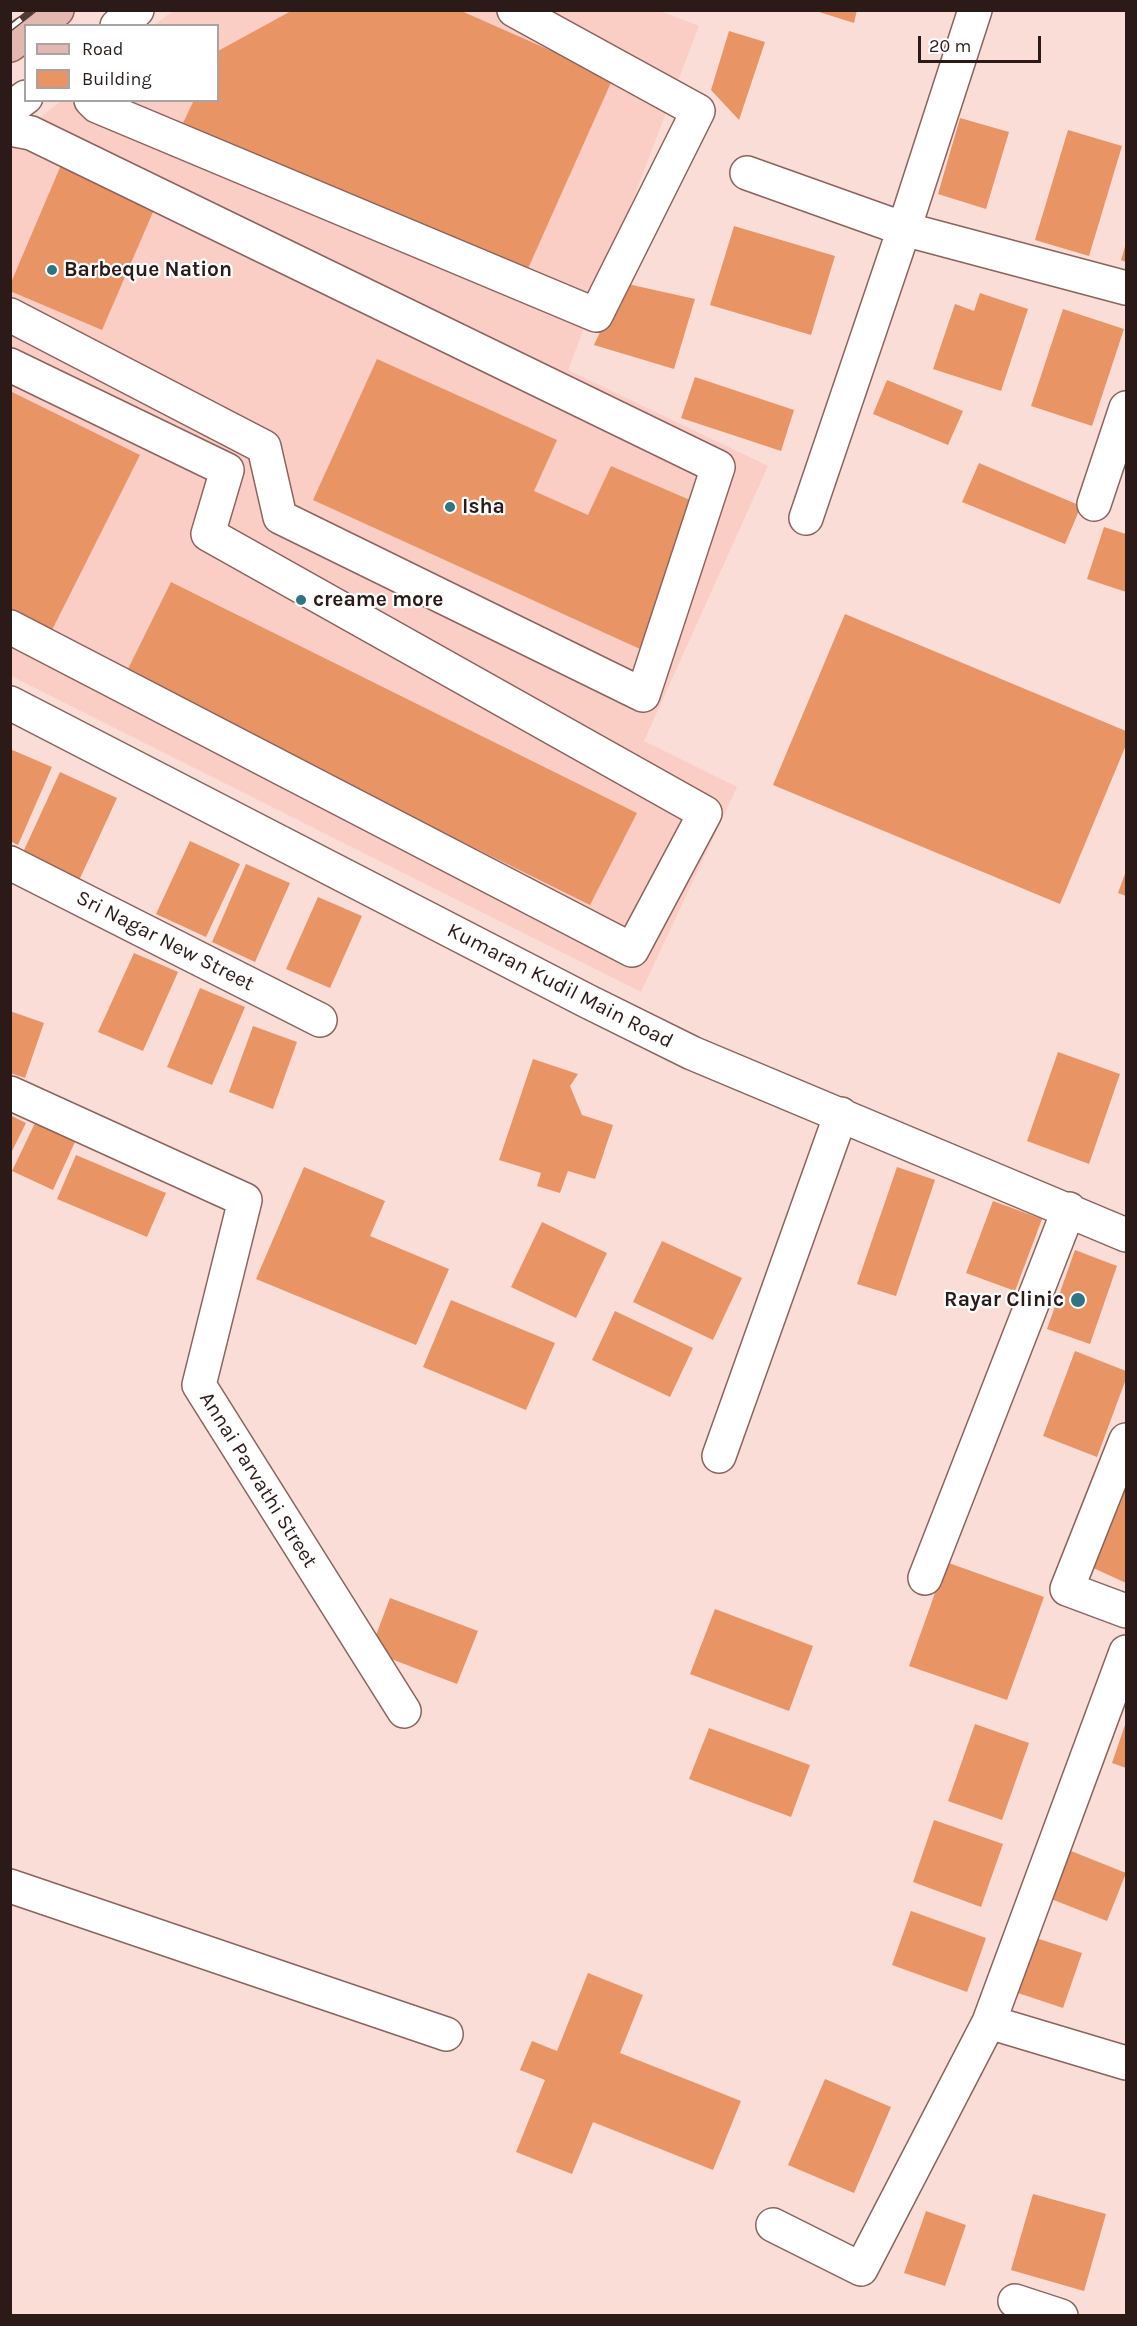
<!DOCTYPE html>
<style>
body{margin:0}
#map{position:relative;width:1137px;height:2326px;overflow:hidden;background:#faddd7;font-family:Karla,sans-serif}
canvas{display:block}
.frame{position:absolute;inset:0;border:12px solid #2b1a18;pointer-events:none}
.legend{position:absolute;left:24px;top:24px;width:195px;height:78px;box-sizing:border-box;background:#fff;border:2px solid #aaa3a3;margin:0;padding:8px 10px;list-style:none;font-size:18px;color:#2b1a18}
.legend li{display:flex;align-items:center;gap:12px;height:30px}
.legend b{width:30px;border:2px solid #aaa3a3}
.scale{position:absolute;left:918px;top:36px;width:123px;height:27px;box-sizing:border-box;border:3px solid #2b1a18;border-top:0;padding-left:8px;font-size:18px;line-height:21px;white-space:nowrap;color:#2b1a18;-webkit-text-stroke:4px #fff;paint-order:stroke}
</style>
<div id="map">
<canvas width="1137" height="2326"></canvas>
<div class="frame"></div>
<ul class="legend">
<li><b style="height:8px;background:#e2b8b0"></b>Road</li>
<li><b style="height:16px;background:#e99464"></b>Building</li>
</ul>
<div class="scale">20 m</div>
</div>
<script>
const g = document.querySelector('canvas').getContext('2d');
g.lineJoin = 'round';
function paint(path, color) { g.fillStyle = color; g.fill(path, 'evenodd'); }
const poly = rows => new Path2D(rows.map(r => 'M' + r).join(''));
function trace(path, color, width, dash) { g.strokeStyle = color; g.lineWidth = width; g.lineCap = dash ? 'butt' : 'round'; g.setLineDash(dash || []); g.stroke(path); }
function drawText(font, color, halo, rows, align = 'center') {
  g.font = font + ' Karla,sans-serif'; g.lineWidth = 4.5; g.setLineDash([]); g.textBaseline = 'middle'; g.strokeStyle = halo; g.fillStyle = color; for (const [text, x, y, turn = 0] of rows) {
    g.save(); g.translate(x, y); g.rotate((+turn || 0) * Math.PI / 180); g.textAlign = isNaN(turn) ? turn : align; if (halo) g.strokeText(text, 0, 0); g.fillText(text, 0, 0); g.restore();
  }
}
paint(poly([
 [657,10,699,26,568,370,768,466,644,741,737,787,641,992,11,676,10,141,61,101,218,100,218,26,154,25,173,11]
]), '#facdc5');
paint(poly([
 [293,10,459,10,613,78,526,273,183,123,194,100,218,100,218,51],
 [813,10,857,10,854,23],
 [729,31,765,42,739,120,711,90],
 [960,118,1009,132,986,209,938,194],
 [1068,130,1122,146,1089,256,1035,240],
 [61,165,156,205,102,330,10,291,10,285],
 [734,226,835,256,811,335,710,305],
 [1126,243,1126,262,1121,260],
 [623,283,695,299,674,369,594,345],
 [980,293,1028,309,1001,391,933,369,955,304,974,311],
 [1063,309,1124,329,1092,426,1031,406],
 [377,359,557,440,534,491,588,515,611,466,690,500,640,649,313,500],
 [695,377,794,410,781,451,681,418],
 [887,380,963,411,948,445,873,414],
 [10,391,140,455,50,634,10,614],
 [979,463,1081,506,1065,544,962,502],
 [1104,527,1126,534,1126,592,1087,579],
 [171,582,637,813,590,905,125,675],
 [845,614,1126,731,1126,745,1060,904,773,785],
 [10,749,52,767,18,845,10,841],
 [60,772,117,798,76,887,19,861],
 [190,841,240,864,206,937,156,914],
 [246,864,290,883,255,962,212,942],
 [1126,871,1126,896,1118,893],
 [318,897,362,916,330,988,286,969],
 [134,953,178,972,143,1051,98,1032],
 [200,988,245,1007,212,1085,167,1067],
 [10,1011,44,1023,25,1078,10,1073],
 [253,1026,297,1042,273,1109,229,1092],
 [1058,1052,1120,1074,1089,1164,1027,1141],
 [533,1059,578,1074,570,1086,582,1115,613,1125,595,1179,568,1171,560,1193,537,1186,541,1173,499,1160],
 [10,1115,26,1123,10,1155],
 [35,1123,75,1142,53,1190,12,1171],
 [76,1155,166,1193,147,1237,57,1199],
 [304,1167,385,1201,370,1236,449,1269,416,1345,256,1279],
 [897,1167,935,1180,896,1296,857,1284],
 [993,1201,1042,1219,1015,1291,966,1273],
 [542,1222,607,1253,576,1318,511,1287],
 [662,1241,742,1278,713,1340,633,1302],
 [1075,1250,1117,1266,1090,1344,1047,1329],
 [451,1300,555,1343,526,1410,423,1367],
 [615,1311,693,1348,670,1397,592,1360],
 [1075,1351,1126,1371,1126,1379,1097,1457,1043,1436],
 [1126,1486,1126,1583,1089,1566],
 [946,1562,1044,1597,1007,1700,909,1666],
 [390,1598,478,1631,457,1684,370,1651],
 [715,1609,813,1646,789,1711,690,1674],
 [1126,1722,1126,1768,1112,1763],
 [975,1724,1029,1743,1002,1820,948,1801],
 [709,1728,810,1765,791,1817,689,1779],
 [934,1820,1003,1844,981,1907,913,1882],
 [1066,1849,1126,1873,1107,1921,1046,1897],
 [911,1911,986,1938,967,1992,892,1965],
 [1036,1938,1082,1953,1063,2008,1018,1993],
 [588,1973,643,1995,620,2053,741,2101,713,2170,593,2122,572,2174,516,2152,545,2080,520,2070,532,2041,557,2051],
 [825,2079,891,2107,854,2193,788,2165],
 [1033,2194,1106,2214,1084,2291,1011,2270],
 [926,2211,966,2225,945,2286,904,2273]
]), '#e99464');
const minor = poly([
 [975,10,904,229,1126,288],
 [117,26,137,10],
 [91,100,97,106,596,315,698,111,514,10],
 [10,109,26,97],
 [10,129,31,133,718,467,643,695,280,517,264,447,10,315],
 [747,173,904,229,806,518],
 [10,365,227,470,208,534,705,813,632,950,10,627],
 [1094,504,1126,408],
 [10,703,587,1001,692,1053,1126,1235],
 [10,863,320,1020],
 [10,1093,245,1200,199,1385,404,1711],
 [1126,1440,1067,1589,1126,1611],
 [719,1456,841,1114],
 [925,1578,1069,1209],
 [10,1886,446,2034],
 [989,2022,1126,1652],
 [773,2225,861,2269,989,2022,1126,2063],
 [1015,2301,1061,2316]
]);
const major = poly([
 [36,26,57,10],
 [10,45,26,33]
]);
trace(minor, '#8c635c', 36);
trace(major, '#966259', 36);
trace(minor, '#fff', 33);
trace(major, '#e2b8b0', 33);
const rail = poly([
 [10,28,33,10]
]);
trace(rail, '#4e3b38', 7);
trace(rail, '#fff', 4.5, [14]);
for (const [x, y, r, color] of [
 [52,270,6,"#2f7682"],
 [450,507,6,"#2f7682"],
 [301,600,6,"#2f7682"],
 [1078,1300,8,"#2f7682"]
]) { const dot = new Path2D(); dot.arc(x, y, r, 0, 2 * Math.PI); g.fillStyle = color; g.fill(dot); trace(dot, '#fff', 2); }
drawText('bold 21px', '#2b1a18', '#fff', [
 ["Barbeque Nation",64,270],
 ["Isha",462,507],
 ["creame more",313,600],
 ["Rayar Clinic",1064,1300,"right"]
], 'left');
drawText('21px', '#2b1a18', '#fff', [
 ["Sri Nagar New Street",165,941,27],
 ["Kumaran Kudil Main Road",560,986,27],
 ["Annai Parvathi Street",258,1480,58]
]);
</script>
